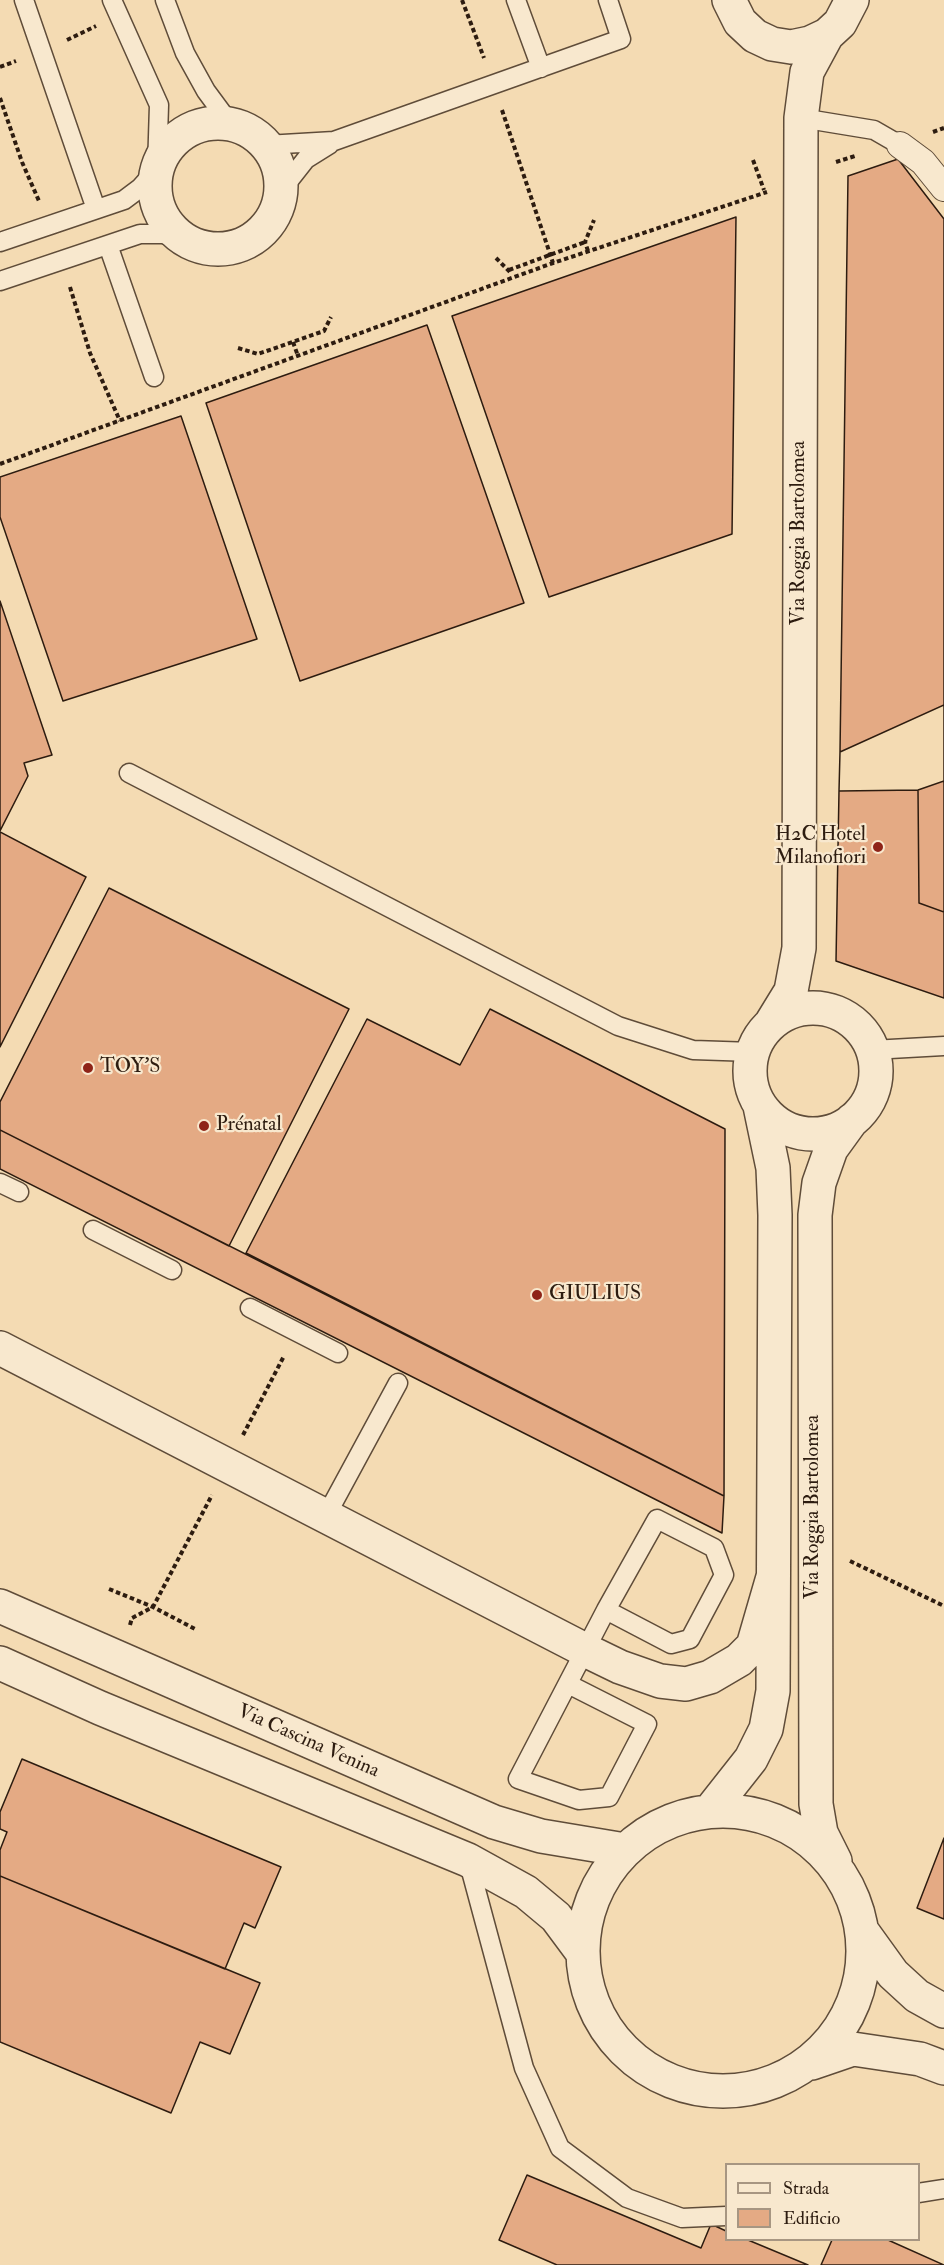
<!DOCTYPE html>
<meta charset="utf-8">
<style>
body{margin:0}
#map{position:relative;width:944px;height:2265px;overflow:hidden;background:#f4dbb3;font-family:"IM FELL Double Pica",serif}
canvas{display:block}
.legend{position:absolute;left:725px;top:2163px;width:195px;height:78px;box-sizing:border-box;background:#f8e8ce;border:2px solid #a79682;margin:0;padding:8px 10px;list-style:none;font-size:18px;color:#2d1c10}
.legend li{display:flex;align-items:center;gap:12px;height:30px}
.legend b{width:30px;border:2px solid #a79682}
</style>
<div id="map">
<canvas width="944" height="2265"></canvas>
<ul class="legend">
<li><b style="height:8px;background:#f8e8ce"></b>Strada</li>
<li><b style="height:16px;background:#e4aa84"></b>Edificio</li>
</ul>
</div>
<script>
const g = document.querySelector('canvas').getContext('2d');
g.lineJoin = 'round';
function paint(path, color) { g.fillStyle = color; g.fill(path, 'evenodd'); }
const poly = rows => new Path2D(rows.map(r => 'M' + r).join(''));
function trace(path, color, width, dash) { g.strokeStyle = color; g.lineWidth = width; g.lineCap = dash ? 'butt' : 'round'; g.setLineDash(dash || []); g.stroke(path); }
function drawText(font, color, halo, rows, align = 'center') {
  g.font = font + ' "IM FELL Double Pica",serif'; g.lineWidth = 4.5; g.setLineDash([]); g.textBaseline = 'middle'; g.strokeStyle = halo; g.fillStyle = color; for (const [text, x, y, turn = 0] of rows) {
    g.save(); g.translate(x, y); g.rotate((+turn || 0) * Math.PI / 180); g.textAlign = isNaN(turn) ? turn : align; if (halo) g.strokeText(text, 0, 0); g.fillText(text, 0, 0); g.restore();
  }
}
const building = poly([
 [898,159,944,219,944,705,840,752,848,176,898,159],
 [736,217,732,534,549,597,452,316,736,217],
 [427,325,524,603,300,681,206,403,427,325],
 [181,416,257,639,63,701,0,517,0,477,181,416],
 [0,601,52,755,24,763,28,776,0,831,0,601],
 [944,705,944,781,918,790,839,791,840,752,944,705],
 [944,705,944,912,919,903,918,790,839,791,840,752,944,705],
 [918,790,919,903,944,912,944,998,836,961,839,791,918,790],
 [0,832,86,877,0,1047,0,832],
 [109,888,349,1009,229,1246,0,1130,0,1102,109,888],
 [490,1009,725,1129,724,1496,246,1253,367,1019,460,1065,490,1009],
 [0,1130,724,1496,722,1533,0,1169,0,1130],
 [22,1759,281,1867,255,1928,244,1923,225,1969,0,1876,0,1850,7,1832,0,1829,0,1812,22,1759],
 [944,1838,944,1919,917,1908,944,1838],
 [0,1876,260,1983,230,2054,200,2042,171,2113,0,2042,0,1876],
 [527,2175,701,2248,711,2224,726,2231,726,2240,748,2240,808,2265,557,2265,499,2240,527,2175],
 [832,2240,888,2240,944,2265,821,2265,832,2240]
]);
paint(building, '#e4aa84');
trace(building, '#2d1c10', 1.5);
const service = poly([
 [24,0,96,209],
 [165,0,185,53,206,91,223,114,239,126],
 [516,0,541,68],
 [801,118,874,130,900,145],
 [266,145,334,141,621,39,608,0],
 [280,192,306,159,330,144],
 [0,242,124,200,140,188,157,169,159,105,112,0],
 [108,245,154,377],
 [0,281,140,234,163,234,183,239],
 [129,773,618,1026,693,1050,753,1052],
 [872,1050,944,1046],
 [0,1183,19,1192],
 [93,1230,172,1270],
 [250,1308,338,1353],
 [326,1516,398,1383],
 [568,1684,647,1724,609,1797,579,1800,518,1779,606,1610,657,1519,714,1548,724,1575,690,1639,671,1644,606,1610],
 [468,1860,524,2068,560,2148,627,2198,682,2218,726,2216],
 [918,2193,944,2189]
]);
const pedestrian = poly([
 [900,145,923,162,944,188]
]);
const minor = poly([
 [729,0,740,22,755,36,772,44,791,47,810,43,827,35,840,23,852,0],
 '155 186a63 63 0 1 1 126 0a63 63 0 1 1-126 0Z',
 '750 1071a63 63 0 1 1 126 0a63 63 0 1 1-126 0Z',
 [772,1022,791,991,799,948,801,118,807,72,827,35],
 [0,1348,585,1650,620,1667,660,1681,686,1684,710,1677,739,1660,753,1646,773,1577],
 [0,1606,494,1822,541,1836,625,1850],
 [0,1663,100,1708,468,1860,526,1892,556,1917,582,1952],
 [710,1811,751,1759,766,1729,773,1691,775,1215,773,1168,760,1106],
 '583 1951a140 140 0 1 1 280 0a140 140 0 1 1-280 0Z',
 [835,1861,821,1833,816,1804,815,1215,819,1183,831,1149,852,1120],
 [862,1931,893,1974,917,1996,944,2011],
 [812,2063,853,2049,920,2059,944,2068]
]);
trace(service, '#5f4c39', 21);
trace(pedestrian, '#5f4c39', 28);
trace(minor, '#5f4c39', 36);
trace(poly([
 [462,0,484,58],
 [67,40,96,26],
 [0,67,16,61],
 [0,98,22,162,39,201],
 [502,110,553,263],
 [933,132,944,128],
 [753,160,764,190],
 [836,162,855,156],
 [588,251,585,242,594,220],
 [496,258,510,272],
 [509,270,585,242],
 [70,287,90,353,120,421],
 [293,342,298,356],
 [238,348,258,354,324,331,331,317],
 [0,464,553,263,767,192],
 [243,1435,284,1356],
 [850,1561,944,1606],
 [109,1589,153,1607,195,1629],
 [130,1625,132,1618,153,1607,212,1495]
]), '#2d1c10', 4, [4.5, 3]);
trace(service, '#f8e8ce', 18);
trace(pedestrian, '#f8e8ce', 26);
trace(minor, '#f8e8ce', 33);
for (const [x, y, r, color] of [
 [878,847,6,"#8f2418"],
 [88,1068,6,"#8f2418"],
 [204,1126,6,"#8f2418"],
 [537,1295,6,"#8f2418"]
]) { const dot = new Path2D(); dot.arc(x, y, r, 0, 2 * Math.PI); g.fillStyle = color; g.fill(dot); trace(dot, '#f8e8ce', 2); }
drawText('20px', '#2d1c10', '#f8e8ce', [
 ["Via Roggia Bartolomea",800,533,-90],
 ["Via Roggia Bartolomea",814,1507,-90],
 ["Via Cascina Venina",308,1742,24]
]);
drawText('20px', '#2d1c10', '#f8e8ce', [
 ["H2C Hotel",866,836,"right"],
 ["Milanofiori",866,859,"right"],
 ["TOY'S",100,1068],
 ["Prénatal",216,1126],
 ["GIULIUS",549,1295]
], 'left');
</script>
